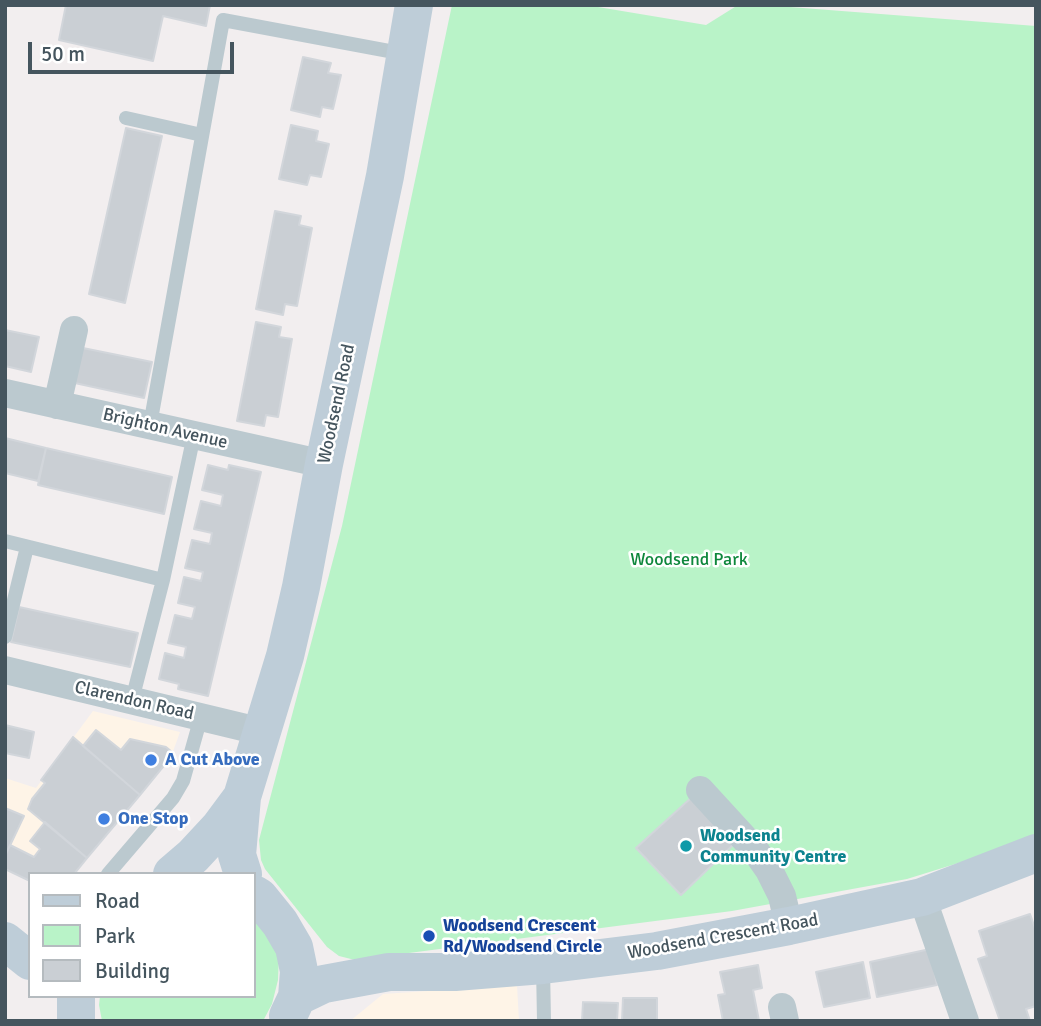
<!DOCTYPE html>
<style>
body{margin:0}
#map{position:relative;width:1041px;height:1026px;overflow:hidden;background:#f2eeef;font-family:Signika,sans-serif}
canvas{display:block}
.frame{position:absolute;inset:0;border:7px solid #45555e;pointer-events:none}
.legend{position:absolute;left:28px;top:872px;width:228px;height:126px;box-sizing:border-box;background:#fff;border:2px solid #b5bbbf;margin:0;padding:9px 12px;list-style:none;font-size:21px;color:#45555e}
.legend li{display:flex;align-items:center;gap:14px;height:35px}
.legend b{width:35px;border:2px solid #b5bbbf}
.scale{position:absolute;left:28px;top:42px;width:206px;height:32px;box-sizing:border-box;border:4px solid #45555e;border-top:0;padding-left:9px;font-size:21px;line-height:24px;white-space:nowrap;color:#45555e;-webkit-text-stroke:5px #fff;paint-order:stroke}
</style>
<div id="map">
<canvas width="1041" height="1026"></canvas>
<div class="frame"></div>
<ul class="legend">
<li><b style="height:9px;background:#becdd8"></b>Road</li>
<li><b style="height:19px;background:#b9f3c8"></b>Park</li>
<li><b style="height:19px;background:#cacfd4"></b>Building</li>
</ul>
<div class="scale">50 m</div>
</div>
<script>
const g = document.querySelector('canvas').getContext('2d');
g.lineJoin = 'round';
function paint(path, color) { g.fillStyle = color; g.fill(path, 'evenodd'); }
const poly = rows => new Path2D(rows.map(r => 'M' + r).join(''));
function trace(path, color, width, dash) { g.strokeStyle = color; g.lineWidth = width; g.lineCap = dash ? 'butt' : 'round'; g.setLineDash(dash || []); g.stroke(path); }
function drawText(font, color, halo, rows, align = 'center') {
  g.font = font + ' Signika,sans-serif'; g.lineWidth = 5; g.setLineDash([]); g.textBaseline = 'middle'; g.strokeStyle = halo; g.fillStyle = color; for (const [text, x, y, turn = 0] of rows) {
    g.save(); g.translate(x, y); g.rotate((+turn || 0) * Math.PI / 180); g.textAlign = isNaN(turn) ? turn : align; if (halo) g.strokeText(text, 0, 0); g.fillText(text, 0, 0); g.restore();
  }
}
paint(poly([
 [93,711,180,732,171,757,74,874,30,874,30,881,5,869,5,778,36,788],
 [517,985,519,1021,350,1021,383,994]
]), '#fef4e7');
paint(poly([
 [452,5,586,5,706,25,738,5,764,5,1036,26,1036,835,1010,847,907,879,732,911,355,960,339,956,327,947,265,869,261,860,259,840,342,526],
 [254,907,279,956,278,980,272,1004,263,1021,102,1021,99,1005,100,996,254,996]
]), '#b9f3c8');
const building = poly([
 [66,5,210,5,206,26,163,16,153,61,59,40,66,5],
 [303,57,331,63,328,73,341,75,333,109,322,107,320,117,291,110,303,57],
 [291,125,318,131,316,141,329,144,321,177,310,175,307,185,279,179,291,125],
 [126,128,162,136,125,303,89,294,126,128],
 [275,211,301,216,299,225,312,228,297,306,285,304,283,315,256,309,275,211],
 [256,322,281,327,279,337,292,339,278,417,266,415,264,426,237,421,256,322],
 [5,330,39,337,31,372,5,366,5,330],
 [78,347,152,362,144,398,70,382,78,347],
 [5,438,46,448,38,481,5,473,5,438],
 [46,448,172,477,164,514,38,485,46,448],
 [208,465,228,470,229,465,261,472,208,696,178,689,179,684,159,679,165,653,184,658,186,647,168,643,175,615,192,619,195,607,178,603,184,577,201,581,203,572,185,568,192,540,210,544,212,533,194,529,201,501,221,506,223,495,202,490,208,465],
 [19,607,138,633,130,667,11,642,19,607],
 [5,725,34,732,29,758,5,753,5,725],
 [96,730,121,750,130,739,166,747,172,752,169,756,171,757,140,795,83,746,96,730],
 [73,737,140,795,87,858,28,809,32,799,45,783,41,780,73,737],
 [692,797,735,843,681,895,636,848,692,797],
 [5,808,24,816,5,856,5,808],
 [45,822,87,858,74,874,30,874,30,881,5,869,5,856,10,845,34,857,40,849,30,841,45,822],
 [1030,914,1036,931,1036,1006,1026,1009,1030,1021,1000,1021,978,959,987,956,979,931,1030,914],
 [930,949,937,985,877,997,870,962,930,949],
 [863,962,870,998,824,1007,816,972,863,962],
 [758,965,762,988,753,990,759,1021,723,1021,718,995,725,994,720,972,758,965],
 [623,998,657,998,657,1021,622,1021,623,998],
 [583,1002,618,1003,617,1021,582,1021,583,1002]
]);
paint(building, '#cacfd4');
trace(building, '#d2d6db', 2);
trace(poly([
 [126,118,202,135],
 [150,425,223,20,405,54],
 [5,541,163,580],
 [5,637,27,547],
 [132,700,163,580,194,435],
 [108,874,173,798,183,781,201,717],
 [543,966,544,1021]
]), '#bbc9cf', 14);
trace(poly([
 [5,393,324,464],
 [57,405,74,330],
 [5,670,263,732],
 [700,790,755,850,769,870,782,896,789,926],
 [922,897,965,1021],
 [782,1007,785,1021]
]), '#bbc9cf', 28);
trace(poly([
 [172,874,193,856,219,828,242,797],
 [243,874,237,855,242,797,285,656,301,587,324,464,385,176,414,5],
 [254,894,259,897,280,923,294,947,299,971,297,997,288,1016],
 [5,941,30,961],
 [297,997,324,984,389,972,455,972,543,965,657,951,789,926,922,897,1036,853],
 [76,1021,76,996]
]), '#becdd8', 38);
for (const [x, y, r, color] of [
 [151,760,7,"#3f7fe0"],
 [104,819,7,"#3f7fe0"],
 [686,846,7,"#0f9aa8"],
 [429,936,7,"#1a4fb4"]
]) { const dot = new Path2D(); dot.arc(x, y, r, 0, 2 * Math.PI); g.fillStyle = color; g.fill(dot); trace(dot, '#fff', 2.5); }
drawText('18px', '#45555e', '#fff', [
 ["Woodsend Road",337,404,-78],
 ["Brighton Avenue",165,429,13],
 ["Clarendon Road",134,701,13],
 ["Woodsend Crescent Road",723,937,-10]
]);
drawText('18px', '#0e873c', '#fff', [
 ["Woodsend Park",689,560]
]);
drawText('bold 18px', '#366cbe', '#fff', [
 ["A Cut Above",165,760],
 ["One Stop",118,819]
], 'left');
drawText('bold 18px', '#0d838f', '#fff', [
 ["Woodsend",700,836],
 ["Community Centre",700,857]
], 'left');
drawText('bold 18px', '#164399', '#fff', [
 ["Woodsend Crescent",443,926],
 ["Rd/Woodsend Circle",443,947]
], 'left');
</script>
